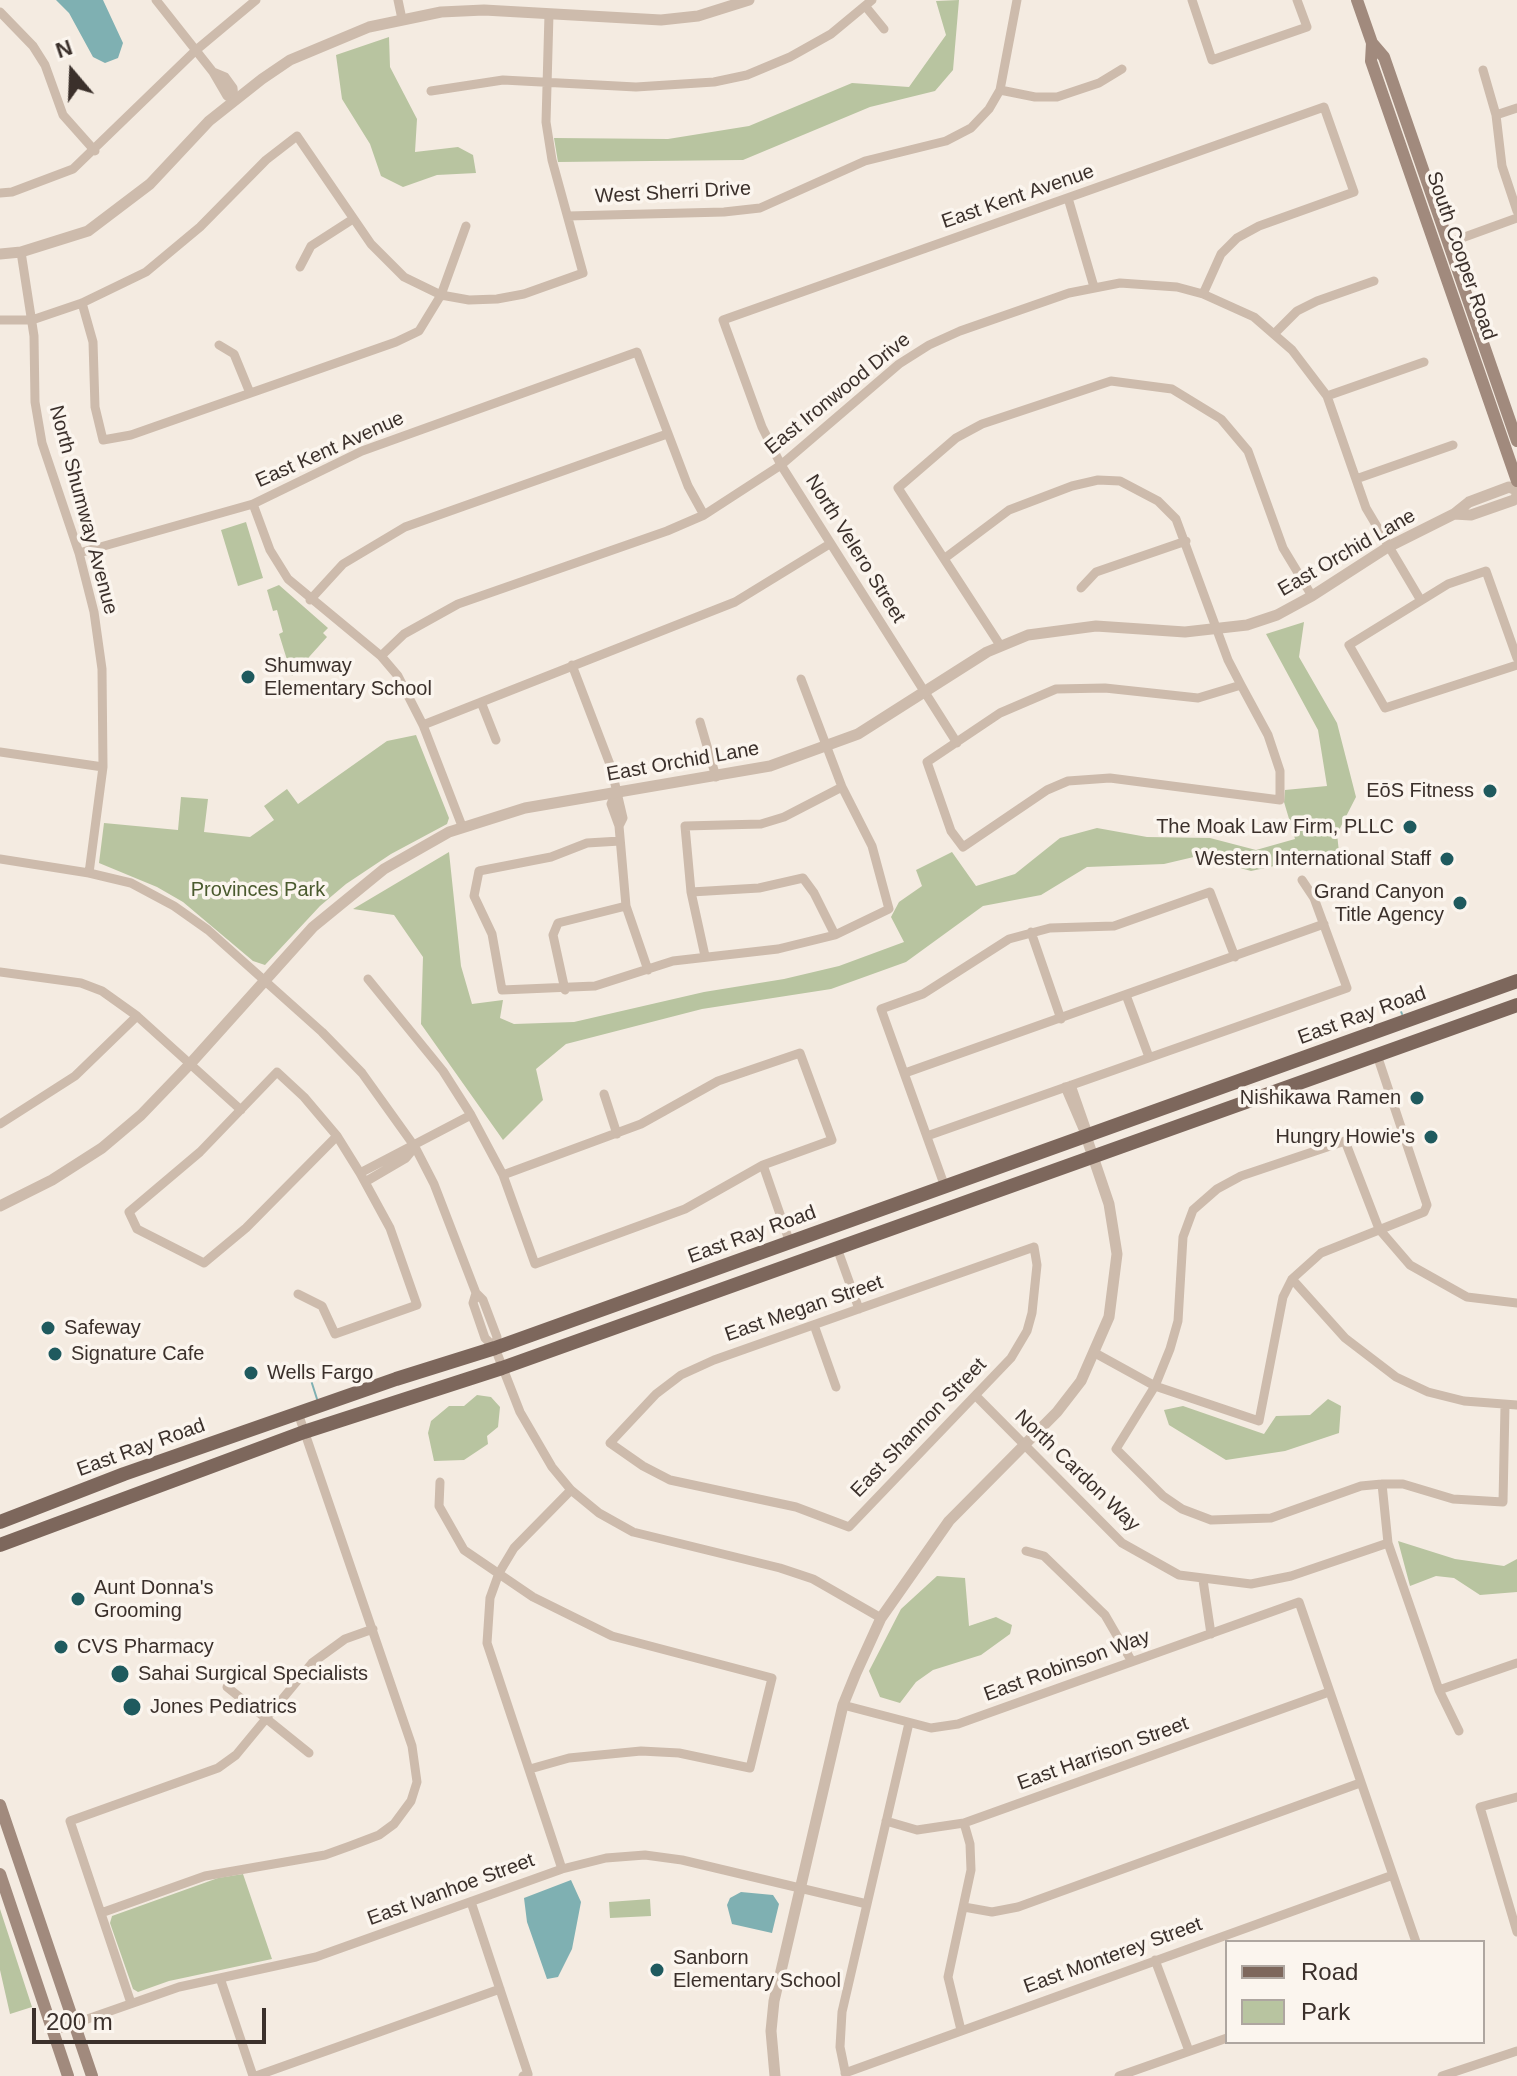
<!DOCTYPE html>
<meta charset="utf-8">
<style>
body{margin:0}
#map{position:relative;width:1517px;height:2076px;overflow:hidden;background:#f4ebe1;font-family:Arial,sans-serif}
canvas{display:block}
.legend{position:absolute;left:1225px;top:1940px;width:260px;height:104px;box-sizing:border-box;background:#fbf5ee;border:2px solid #aea6a0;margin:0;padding:10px 14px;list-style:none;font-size:24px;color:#3b302b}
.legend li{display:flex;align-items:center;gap:16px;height:40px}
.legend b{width:40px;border:2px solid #aea6a0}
.north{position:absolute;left:32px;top:32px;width:80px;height:80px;-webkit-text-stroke:6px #fbf5ee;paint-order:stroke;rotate:341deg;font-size:22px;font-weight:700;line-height:32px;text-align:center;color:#3b302b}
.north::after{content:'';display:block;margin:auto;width:28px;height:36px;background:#3b302b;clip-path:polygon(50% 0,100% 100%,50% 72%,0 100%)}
.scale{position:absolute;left:32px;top:2008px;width:234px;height:36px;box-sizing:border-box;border:4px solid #3b302b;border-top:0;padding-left:10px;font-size:24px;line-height:28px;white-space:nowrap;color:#3b302b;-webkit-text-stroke:6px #fbf5ee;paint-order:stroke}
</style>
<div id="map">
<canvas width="1517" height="2076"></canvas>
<ul class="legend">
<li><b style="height:10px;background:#7d675c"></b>Road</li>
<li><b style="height:22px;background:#b8c4a0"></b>Park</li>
</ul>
<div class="north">N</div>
<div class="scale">200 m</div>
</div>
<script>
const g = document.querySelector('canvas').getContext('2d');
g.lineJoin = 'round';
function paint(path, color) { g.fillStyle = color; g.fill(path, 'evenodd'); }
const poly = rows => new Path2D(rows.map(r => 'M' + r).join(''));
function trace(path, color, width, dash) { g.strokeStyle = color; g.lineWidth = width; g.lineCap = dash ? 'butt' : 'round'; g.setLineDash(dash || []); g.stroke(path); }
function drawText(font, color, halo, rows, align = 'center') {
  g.font = font + ' Arial,sans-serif'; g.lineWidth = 7; g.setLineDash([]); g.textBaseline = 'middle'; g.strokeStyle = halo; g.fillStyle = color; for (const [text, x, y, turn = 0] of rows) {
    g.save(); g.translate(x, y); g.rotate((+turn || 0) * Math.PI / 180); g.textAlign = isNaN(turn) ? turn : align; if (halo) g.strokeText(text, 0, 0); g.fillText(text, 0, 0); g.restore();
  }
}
paint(poly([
 [959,0,953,70,935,91,870,107,743,160,558,162,554,138,668,139,749,126,852,83,909,87,946,35,936,1],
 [389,37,390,67,417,119,415,152,458,147,473,155,476,173,437,175,403,187,381,176,370,144,342,99,336,55],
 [246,522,263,578,238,586,221,530],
 [279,585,328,628,323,633,327,637,292,676,279,634,283,632,277,610,273,611,267,590],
 [1304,622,1299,657,1337,723,1356,797,1337,834,1339,852,1251,871,1198,856,1164,864,1087,867,1041,895,983,906,906,962,831,989,702,1009,566,1044,536,1069,543,1100,503,1140,421,1024,423,957,394,915,353,909,449,852,461,966,472,1004,503,1000,500,1018,514,1024,574,1022,704,992,784,979,839,966,904,942,891,917,899,902,922,886,916,870,952,852,976,886,1015,874,1060,838,1097,828,1147,837,1210,838,1256,850,1295,839,1284,802,1285,790,1327,786,1318,730,1266,634],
 [416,735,449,818,447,824,391,854,346,884,320,906,265,965,253,961,183,902,157,887,99,863,104,823,178,830,181,797,208,799,204,832,250,837,274,820,264,806,287,789,298,804,387,741],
 [477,1395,491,1397,500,1407,498,1427,487,1436,488,1444,464,1460,434,1461,428,1433,431,1421,449,1406,464,1406],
 [1328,1399,1341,1406,1339,1433,1285,1451,1226,1460,1169,1425,1164,1410,1183,1406,1264,1434,1276,1416,1310,1415],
 [1398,1541,1455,1559,1504,1566,1517,1559,1517,1592,1480,1595,1454,1578,1436,1576,1410,1586],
 [937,1576,965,1578,969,1626,996,1617,1012,1625,1010,1634,981,1655,933,1670,916,1682,900,1703,880,1697,869,1671,901,1609],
 [243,1874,272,1959,169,1981,138,1992,133,1989,110,1923,112,1916,218,1878],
 [650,1899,651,1916,610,1918,609,1902],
 [0,1909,32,2007,10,2014,0,1970]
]), '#b8c4a0');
paint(poly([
 [56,0,103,0,123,43,118,58,105,63,93,57,69,13],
 [571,1880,581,1902,572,1949,558,1977,547,1979,527,1922,524,1898],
 [741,1892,773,1895,779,1904,772,1933,732,1924,727,1905,730,1898]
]), '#7fb0b2');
trace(poly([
 [1398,1004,1402,1014],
 [309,1374,317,1399]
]), '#7fb0b2', 2);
trace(poly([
 [156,0,213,72,227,96,234,99],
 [398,0,402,19],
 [1192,0,1212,60,1307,27,1297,0],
 [866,7,884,29],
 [0,12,33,46,45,65,63,115,95,151],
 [1483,70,1496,115,1502,166,1517,211],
 [213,72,225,77,233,88,234,99],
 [1000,90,1017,0],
 [431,91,503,80,636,87,714,82,747,75,790,57,831,34,872,0],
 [1496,115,1517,108],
 [0,193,12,192,73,169,195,51,256,0],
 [1068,198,1094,287],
 [568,216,724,212,760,208,865,161,946,141,971,128,989,109,1000,90,1035,97,1057,97,1099,83,1122,69],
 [1448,243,1517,218],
 [21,252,34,336,35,402,42,443,79,553,94,612,102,669,103,767,89,873],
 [300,267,311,246,353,219],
 [82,303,93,342,95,407,103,440,131,435,396,342,419,331,441,295,469,300,497,299,524,294,583,273,552,160,546,122,549,14],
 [0,320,32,320,82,303,146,272,200,227,266,160,297,136,371,244,404,277,441,295,466,226],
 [1275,333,1297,311,1317,301,1374,281],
 [219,345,234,354,250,393],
 [1327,396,1424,362],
 [1356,479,1453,445],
 [253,504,270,550,288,579,381,656,398,676,423,725,462,826],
 [79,553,253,504,362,451,637,352,688,486,704,515],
 [945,558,1009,510,1072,486,1098,480,1120,481,1158,501,1176,519,1228,660,1241,685,1268,735,1280,771,1280,800,1110,778,1068,781,1047,790,963,847,951,831,927,762,1000,713,1056,689,1105,688,1198,698,1241,685],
 [1081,588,1096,572,1186,541],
 [310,600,343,564,405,527,667,434],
 [1000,645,898,488,956,438,982,424,1111,381,1172,389,1221,419,1248,451,1283,548,1312,596],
 [381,656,404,634,458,604,667,531,704,515,781,465,899,364,929,345,960,331,1069,293,1120,283,1177,287,1203,294,1254,317,1292,350,1327,396,1366,508,1420,599],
 [1517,658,1486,571,1448,584,1349,645,1385,708,1517,665],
 [572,665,611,767,623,818,619,826],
 [481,702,496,740],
 [700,722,716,777],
 [423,725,735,602,828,545],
 [957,743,781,465,762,427,723,320,1324,107,1354,192,1259,226,1237,238,1221,254,1203,294],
 [0,752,103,767],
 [616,792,611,804,619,826,626,906,648,970],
 [620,841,587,843,551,857,479,871,474,896,492,934,502,990,595,986,673,961,778,949,835,935,889,909,872,846,842,787,801,679],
 [0,859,89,873,131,883,174,906,208,930,322,1032,362,1073,415,1147,434,1184,476,1293,483,1300,497,1337,495,1348,520,1412,552,1467,571,1490,599,1513,633,1532,780,1568,813,1579,881,1618],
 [691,892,759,888,803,878,814,893,835,935],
 [1031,932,1061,1019],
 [705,956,691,892,685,826,761,824,784,817,842,787],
 [0,972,81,983,102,991,137,1016,241,1110],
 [368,979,443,1071,471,1115,503,1175,535,1264,685,1209,763,1165,832,1140,800,1053,718,1081,641,1124,503,1175],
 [565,990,553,935,558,923,626,906],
 [1126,995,1149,1057],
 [905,1073,1324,924],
 [1071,1085,1086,1128,1086,1136],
 [1065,1087,1086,1136],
 [604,1094,617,1134],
 [0,1124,75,1076,137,1016],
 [927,1136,1347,988,1314,898,1302,880],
 [763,1165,790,1243],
 [360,1173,471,1115],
 [365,1182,406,1158,415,1147],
 [945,1187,881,1009,923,994,1009,939,1050,928,1114,926,1210,892,1235,957],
 [1034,1247,1037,1265,1032,1313,1027,1331,1011,1358,849,1527,796,1507,670,1480,643,1466,610,1443,656,1394,681,1375,714,1360,1034,1247],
 [837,1248,859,1309],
 [1292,1279,1345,1338,1396,1377,1428,1392,1464,1401,1517,1405],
 [476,1293,473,1303,485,1338,495,1348],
 [298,1294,322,1306,335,1334,417,1305,390,1228,360,1173,337,1136,304,1097,277,1072,200,1152,129,1212,137,1229,204,1263,246,1228,337,1136],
 [814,1325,836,1387],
 [1095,1353,1155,1386,1259,1421,1283,1297,1292,1279,1321,1253,1424,1212,1427,1205,1377,1055],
 [976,1396,1122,1543,1179,1575,1251,1584,1291,1576,1388,1543],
 [1505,1406,1503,1502,1453,1499,1403,1484,1382,1484,1361,1486,1271,1518,1211,1520,1182,1509,1163,1496,1116,1449,1155,1386,1170,1349,1178,1321,1183,1237,1193,1210,1217,1189,1241,1176,1345,1141,1379,1229,1410,1265,1467,1297,1517,1303],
 [440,1482,439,1506,464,1550,533,1597,612,1636,772,1678,750,1768,679,1753,641,1751,569,1758,530,1769],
 [1382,1484,1388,1543,1439,1690,1459,1731],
 [1026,1551,1044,1556,1105,1615,1131,1660],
 [1203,1580,1211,1634],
 [227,1687,309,1753],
 [1439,1690,1517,1663],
 [843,1705,931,1728,958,1724,1299,1602,1416,1942],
 [1517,1797,1480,1807,1517,1932],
 [886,1821,917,1830,964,1823,1329,1692],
 [562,1869,487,1643,490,1598,499,1573,514,1548,571,1490],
 [471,1902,528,2074,523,2076],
 [964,1907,992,1912,1018,1907,1360,1783],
 [101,1913,205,1876,325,1855,350,1846,379,1835,394,1824,411,1801,417,1782,412,1746,298,1413],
 [1155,1960,1189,2051],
 [220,1978,253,2076],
 [131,2003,70,1821,218,1768,236,1755,312,1663,345,1639,373,1629],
 [961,2030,948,1977,971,1870,970,1844,964,1823],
 [53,2031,179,1987,316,1957,562,1869,606,1858,645,1855,682,1860,867,1904],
 [845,2073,1393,1875],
 [256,2076,500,1989],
 [846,2076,840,2047,842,2012,909,1723],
 [1119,2076,1227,2038],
 [1442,2076,1517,2051]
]), '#cdbbac', 9);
trace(poly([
 [0,254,21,252,88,231,150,184,209,121,262,79,290,60,369,27,441,12,484,10,661,20,698,16,749,0],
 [1454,514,1471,515,1514,500,1517,496],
 [0,1206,52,1180,102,1148,141,1115,190,1064,313,927,384,869,449,832,525,808,770,766,858,734,987,652,1028,635,1096,626,1185,632,1247,625,1277,615,1312,596,1388,547,1454,514,1469,502,1509,487,1517,490],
 [775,2076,771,2031,774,2001,843,1705,856,1673,881,1618,949,1521,1057,1412,1081,1381,1109,1317,1117,1254,1109,1204,1086,1136]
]), '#cdbbac', 11);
trace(poly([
 [1357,0,1372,43,1371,61,1517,481],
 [1372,43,1384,57,1517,441],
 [0,1805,92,2076],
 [0,1874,68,2076]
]), '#a18a7d', 12);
trace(poly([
 [0,1522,124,1474,396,1379,495,1348,1517,981],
 [0,1545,304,1432,502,1368,1517,1005]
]), '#7d675c', 14);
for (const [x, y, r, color] of [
 [248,677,8,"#1f5a5e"],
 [1490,791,8,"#1f5a5e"],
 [1410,827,8,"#1f5a5e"],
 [1447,859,8,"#1f5a5e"],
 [1460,903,8,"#1f5a5e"],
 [1417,1098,8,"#1f5a5e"],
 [1431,1137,8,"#1f5a5e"],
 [48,1328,8,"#1f5a5e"],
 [55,1354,8,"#1f5a5e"],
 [251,1373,8,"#1f5a5e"],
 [78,1599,8,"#1f5a5e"],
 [61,1647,8,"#1f5a5e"],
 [120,1674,10,"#1f5a5e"],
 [132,1707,10,"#1f5a5e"],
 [657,1970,8,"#1f5a5e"]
]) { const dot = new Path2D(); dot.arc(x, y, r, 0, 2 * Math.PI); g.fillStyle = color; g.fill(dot); trace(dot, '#fbf5ee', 3); }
drawText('20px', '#3b302b', '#fbf5ee', [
 ["West Sherri Drive",673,193,-3],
 ["East Kent Avenue",1018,197,-19],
 ["South Cooper Road",1461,256,71],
 ["East Ironwood Drive",838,394,-39],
 ["East Kent Avenue",330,450,-24],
 ["North Shumway Avenue",83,510,75],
 ["North Velero Street",855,549,58],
 ["East Orchid Lane",1347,553,-30],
 ["East Orchid Lane",683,762,-10],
 ["East Ray Road",1362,1016,-20],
 ["East Ray Road",752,1235,-20],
 ["East Megan Street",804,1309,-19],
 ["East Shannon Street",919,1428,-46],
 ["East Ray Road",141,1448,-20],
 ["North Cardon Way",1077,1471,44],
 ["East Robinson Way",1067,1666,-20],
 ["East Harrison Street",1103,1754,-20],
 ["East Ivanhoe Street",451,1890,-20],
 ["East Monterey Street",1113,1956,-20]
]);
drawText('20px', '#3b302b', '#fbf5ee', [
 ["Shumway",264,666],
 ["Elementary School",264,689],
 ["EōS Fitness",1474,791,"right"],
 ["The Moak Law Firm, PLLC",1394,827,"right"],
 ["Western International Staff",1431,859,"right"],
 ["Grand Canyon",1444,892,"right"],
 ["Title Agency",1444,915,"right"],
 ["Nishikawa Ramen",1401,1098,"right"],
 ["Hungry Howie's",1415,1137,"right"],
 ["Safeway",64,1328],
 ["Signature Cafe",71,1354],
 ["Wells Fargo",267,1373],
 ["Aunt Donna's",94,1588],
 ["Grooming",94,1611],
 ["CVS Pharmacy",77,1647],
 ["Sahai Surgical Specialists",138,1674],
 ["Jones Pediatrics",150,1707],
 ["Sanborn",673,1958],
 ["Elementary School",673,1981]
], 'left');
drawText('20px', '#4a5a2e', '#fbf5ee', [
 ["Provinces Park",258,890]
]);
</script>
